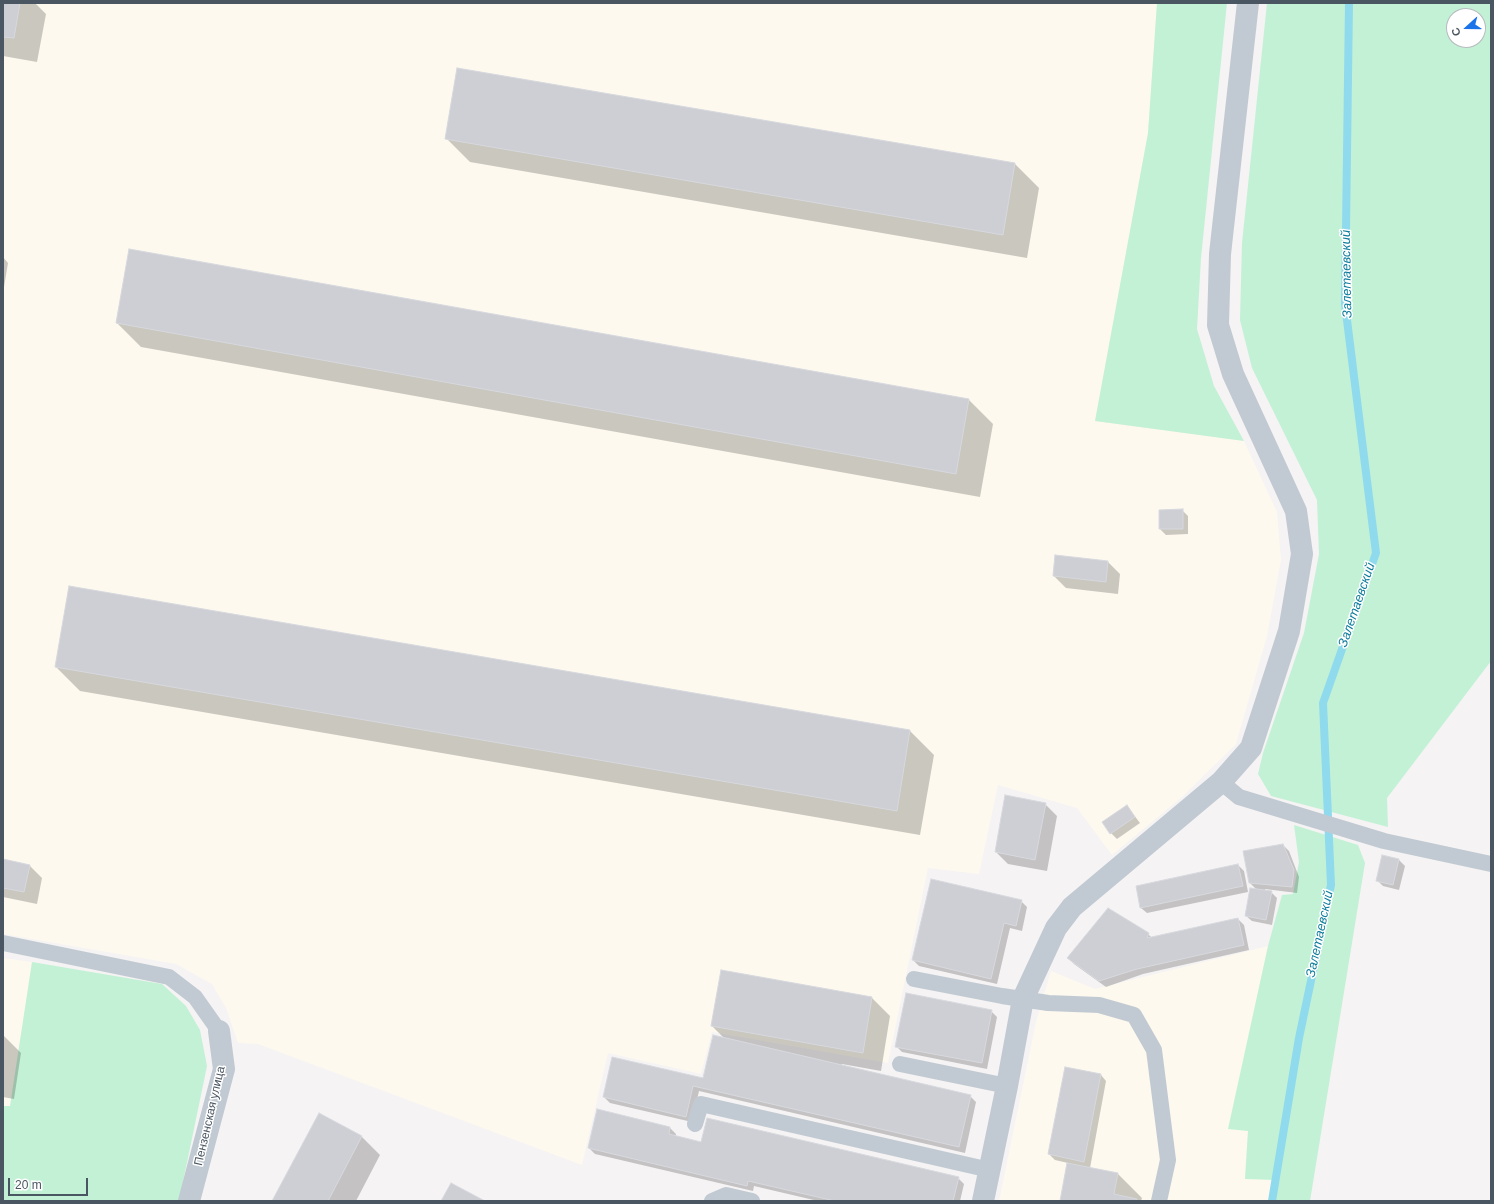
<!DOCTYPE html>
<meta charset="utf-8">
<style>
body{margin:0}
#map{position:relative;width:1494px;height:1204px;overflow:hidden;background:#f5f3f3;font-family:Arial,sans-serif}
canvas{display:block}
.frame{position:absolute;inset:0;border:4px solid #4a5661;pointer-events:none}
.north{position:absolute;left:1446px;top:8px;width:40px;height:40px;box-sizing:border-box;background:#fff;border:1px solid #b7bbc0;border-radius:50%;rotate:249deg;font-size:11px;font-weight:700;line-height:16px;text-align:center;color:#4a5661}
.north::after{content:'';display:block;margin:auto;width:14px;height:18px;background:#1a73e8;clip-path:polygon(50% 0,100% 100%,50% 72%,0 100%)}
.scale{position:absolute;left:8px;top:1178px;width:80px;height:18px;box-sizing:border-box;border:2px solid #4a5661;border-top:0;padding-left:5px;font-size:12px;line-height:14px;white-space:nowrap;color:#4a5661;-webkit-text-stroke:3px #fff;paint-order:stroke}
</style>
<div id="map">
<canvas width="1494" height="1204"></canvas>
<div class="frame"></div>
<div class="north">С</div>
<div class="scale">20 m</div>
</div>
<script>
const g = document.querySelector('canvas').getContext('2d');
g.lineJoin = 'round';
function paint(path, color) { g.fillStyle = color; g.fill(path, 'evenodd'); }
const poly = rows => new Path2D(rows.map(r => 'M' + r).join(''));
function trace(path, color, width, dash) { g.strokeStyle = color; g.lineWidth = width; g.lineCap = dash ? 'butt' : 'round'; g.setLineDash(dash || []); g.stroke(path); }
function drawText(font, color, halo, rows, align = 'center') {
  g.font = font + ' Arial,sans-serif'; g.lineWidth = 3; g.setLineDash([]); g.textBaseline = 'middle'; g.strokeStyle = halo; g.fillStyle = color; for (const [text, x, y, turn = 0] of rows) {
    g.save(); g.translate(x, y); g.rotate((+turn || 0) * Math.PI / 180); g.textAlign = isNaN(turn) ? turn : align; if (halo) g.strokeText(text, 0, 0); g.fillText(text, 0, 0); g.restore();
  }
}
paint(poly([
 [3,3,1157,3,1148,133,1095,421,1244,441,1277,512,1281,560,1267,636,1236,744,1182,797,1112,855,1077,808,998,785,979,874,928,868,888,1063,712,1032,701,1074,608,1053,582,1165,258,1044,238,1043,226,1008,212,984,176,964,3,934],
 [1268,946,1229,1128,1248,1131,1245,1178,1276,1180,1275,1201,999,1201,1036,1022,1051,971,1095,989],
 [3,958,32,962,10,1107,3,1106]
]), '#fdf9ef');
paint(poly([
 [1157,3,1227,3,1201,258,1197,329,1214,386,1244,441,1095,421,1148,133],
 [1267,3,1491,3,1491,661,1387,798,1388,827,1271,796,1258,774,1263,753,1304,633,1319,554,1317,500,1252,368,1240,320,1242,243],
 [1454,16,1478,16,1478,40,1454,40],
 [1294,825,1358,845,1365,863,1310,1201,1275,1201,1276,1180,1245,1179,1248,1131,1228,1129,1268,946,1282,895,1293,894,1299,862],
 [32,962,162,984,186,1006,200,1030,207,1066,179,1201,3,1201,3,1106,10,1106]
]), '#c3f1d5');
paint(poly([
 [3,3,35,3,46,14,37,62,3,56],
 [458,69,1015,164,1039,188,1027,258,470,162,446,138],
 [3,257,8,263,3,293],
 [117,323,969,400,993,424,980,497,141,347],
 [1182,510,1188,516,1188,534,1166,535,1160,529],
 [1108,562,1120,574,1118,594,1066,588,1054,576],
 [69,587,910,731,934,755,920,835,80,691,56,667],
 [1045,804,1057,816,1047,871,1008,864,996,852],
 [1127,806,1140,823,1117,839,1111,833],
 [1283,845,1289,851,1299,877,1297,893,1265,889,1265,891,1271,892,1277,898,1272,925,1252,921,1246,916,1257,890,1250,883],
 [1382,856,1399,860,1405,866,1399,890,1383,886,1377,880],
 [3,860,30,866,42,878,37,904,3,897],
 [1238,865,1244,871,1248,892,1147,913,1141,908],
 [1021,901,1027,907,1022,931,1010,928,997,984,919,966,913,960],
 [1238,919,1244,925,1249,950,1143,974,1106,987,1074,964,1069,958,1148,934,1152,938],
 [872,998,890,1016,881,1071,842,1064,841,1066,970,1096,976,1102,965,1153,699,1091,692,1122,610,1103,604,1097,704,1080,725,1039,712,1026],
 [991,1011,997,1017,987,1069,902,1052,896,1046],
 [3,1035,21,1053,14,1099,3,1097],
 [1101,1075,1106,1081,1090,1168,1118,1174,1142,1198,1141,1201,1061,1201,1068,1163,1055,1160,1049,1154],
 [320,1114,362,1137,380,1155,356,1201,273,1201],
 [670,1128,676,1134,675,1137,702,1143,958,1178,964,1184,960,1201,818,1201,754,1186,753,1191,595,1154,589,1148]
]), '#0003');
trace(poly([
 [1272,1201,1299,1038,1331,885,1323,703,1376,553,1345,304,1349,3]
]), '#90daee', 8);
const building = poly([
 [3,3,20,3,14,38,3,37,3,3],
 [457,68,1015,163,1003,235,445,139,457,68],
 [129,249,969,399,956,474,116,323,129,249],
 [1183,509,1183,529,1159,529,1159,510,1183,509],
 [1055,555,1108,561,1106,582,1053,576,1055,555],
 [69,586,910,730,897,811,55,667,69,586],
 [1005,795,1046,803,1035,860,995,852,1005,795],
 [1127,805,1135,817,1110,834,1102,822,1127,805],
 [1283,844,1294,870,1292,887,1249,883,1243,851,1283,844],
 [1382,855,1399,859,1393,885,1376,881,1382,855],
 [3,859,30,865,24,892,3,888,3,859],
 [1238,864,1243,886,1140,908,1136,886,1238,864],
 [931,879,1022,900,1016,926,1004,923,991,979,912,960,931,879],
 [1250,888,1272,891,1266,920,1245,916,1250,888],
 [1108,908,1149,933,1147,938,1238,918,1244,945,1137,969,1099,981,1067,958,1108,908],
 [721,970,872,997,863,1053,711,1026,721,970],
 [906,993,992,1010,982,1063,895,1047,906,993],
 [713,1035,971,1095,959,1147,693,1086,686,1117,603,1097,612,1057,703,1078,713,1035],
 [1065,1067,1101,1074,1084,1162,1048,1154,1065,1067],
 [597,1109,670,1127,669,1134,701,1142,707,1118,959,1177,953,1201,835,1201,748,1181,747,1186,588,1148,597,1109],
 [319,1113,362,1136,328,1201,272,1201,319,1113],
 [1067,1163,1118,1173,1114,1194,1137,1199,1136,1201,1060,1201,1067,1163],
 [451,1183,485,1201,441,1201,451,1183]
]);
paint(building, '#cdcfd5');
trace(building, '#d7d9de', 1);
trace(poly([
 [1221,782,1239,797,1384,841,1491,864],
 [3,943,169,977,195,997,219,1031],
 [914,979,1002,996,1048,1003,1099,1005,1134,1015,1154,1050,1168,1160,1159,1201],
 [900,1064,1007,1086],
 [695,1124,701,1104,990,1170],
 [712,1201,726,1195,752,1201]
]), '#c1cad2', 16);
trace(poly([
 [189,1201,224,1069,219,1031],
 [983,1201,1007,1086,1023,999,1056,928,1072,907,1221,782,1251,748,1289,631,1302,554,1296,511,1233,374,1218,325,1220,254,1248,3]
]), '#c1cad2', 22);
drawText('12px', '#4a5661', '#fff', [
 ["Пензенская улица",210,1116,-77]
]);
drawText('italic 13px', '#0c7c9b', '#fff', [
 ["Залетаевский",1347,274,-91],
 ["Залетаевский",1357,605,-71],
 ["Залетаевский",1320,934,-78]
]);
</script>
